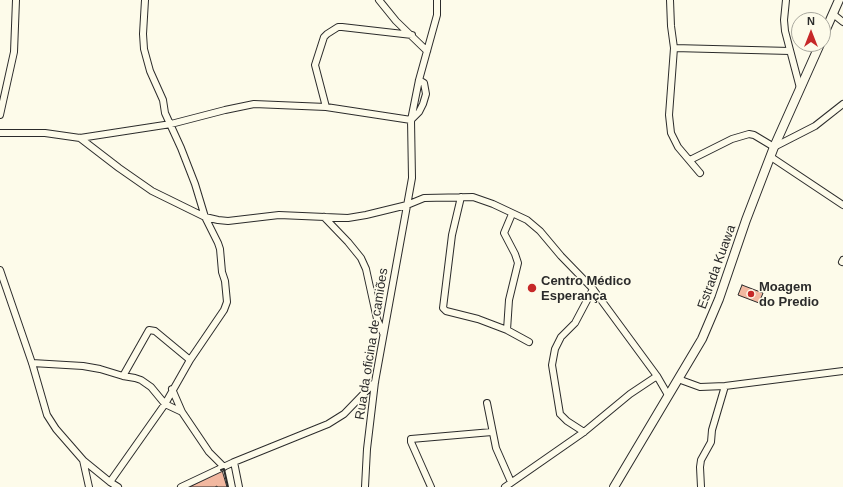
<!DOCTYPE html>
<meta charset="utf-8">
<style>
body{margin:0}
#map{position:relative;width:843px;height:487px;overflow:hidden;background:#fdfbea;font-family:Helvetica,sans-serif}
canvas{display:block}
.north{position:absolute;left:791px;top:12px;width:40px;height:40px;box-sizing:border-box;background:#fdfbea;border:1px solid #a9a89e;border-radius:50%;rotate:0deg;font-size:11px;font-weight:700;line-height:16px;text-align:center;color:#2b2b2b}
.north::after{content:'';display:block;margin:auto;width:14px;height:18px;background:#c62828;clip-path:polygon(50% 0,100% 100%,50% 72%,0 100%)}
</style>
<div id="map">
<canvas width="843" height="487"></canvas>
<div class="north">N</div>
</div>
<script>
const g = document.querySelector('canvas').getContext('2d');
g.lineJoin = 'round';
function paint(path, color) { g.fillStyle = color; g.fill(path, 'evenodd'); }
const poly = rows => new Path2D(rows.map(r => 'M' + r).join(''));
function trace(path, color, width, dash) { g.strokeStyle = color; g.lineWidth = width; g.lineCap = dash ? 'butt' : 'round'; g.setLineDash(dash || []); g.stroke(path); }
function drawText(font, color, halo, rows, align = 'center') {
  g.font = font + ' Helvetica,sans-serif'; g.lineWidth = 3; g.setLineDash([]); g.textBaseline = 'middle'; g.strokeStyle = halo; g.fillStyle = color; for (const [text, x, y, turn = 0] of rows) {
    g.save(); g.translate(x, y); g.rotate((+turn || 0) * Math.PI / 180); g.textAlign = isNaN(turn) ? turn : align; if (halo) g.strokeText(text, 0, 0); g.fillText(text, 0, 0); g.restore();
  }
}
const building = poly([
 [742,285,763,293,759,303,738,295,742,285],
 [222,470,227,487,217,487,217,486,215,487,189,487,222,470]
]);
paint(building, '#f2b8a0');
trace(building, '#2b2b2b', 1);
const minor = poly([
 [379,0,396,21,427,51],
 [670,0,671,26,674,48,669,115,671,133,678,147,700,173],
 [786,0,784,20,785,31,800,88],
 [833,14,843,22],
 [674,48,790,51],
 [326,107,315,65,324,37,327,34,338,27,342,27,412,35],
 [0,115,14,52,16,0],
 [0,133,45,133,80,138,171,124,225,110,254,104,326,107,411,120,419,112,423,104,426,94,424,83,419,80],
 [80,138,119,168,152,191,205,217,218,220,228,221,279,215,348,218,366,215,407,205,424,198,473,197,493,204,527,220,540,231,561,256,593,289,657,376,668,395],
 [771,157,843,205],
 [690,160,732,139,749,134,754,135,774,147,815,126,843,104],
 [461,197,452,235,443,308,446,311,478,319,507,330],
 [512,214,504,233,515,254,518,263,509,300,507,330,529,342],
 [324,217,348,242,361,258,366,269,377,319,383,333],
 [842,262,843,260],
 [0,270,32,363,47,415,56,429,83,460,110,482,118,487],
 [32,363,83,366,100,369,123,376,135,378,141,380,151,387,165,404,182,412],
 [123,376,149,330,155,331,190,360],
 [678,379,700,387,725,386,843,371],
 [172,389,182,412,209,452,224,467],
 [487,403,496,448,511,482],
 [584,432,567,421,560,414,552,365,555,349,561,337,575,323,593,289],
 [83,460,89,487],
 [234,462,239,487],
 [110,482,165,404,190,360,224,310,227,302,225,281,222,272,220,249,218,243,205,217,195,184,181,148,165,113,163,100,150,71,144,49,143,34,145,0],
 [181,487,234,462,328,424,344,414,375,382],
 [365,487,367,449,375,382,412,178,411,120,419,80,437,15,437,0],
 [431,487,411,442,411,439,492,432],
 [505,487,584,432,630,394,657,376],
 [701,487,700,467,701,460,711,442,712,430,725,386]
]);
const tertiary = poly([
 [823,36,839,0],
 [614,487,702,339,719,299,746,220,774,147,820,44]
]);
trace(minor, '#2b2b2b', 8);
trace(tertiary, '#2b2b2b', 10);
trace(minor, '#fdfbea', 6);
trace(tertiary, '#fdfbea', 8);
trace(poly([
 [221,470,224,469,228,487]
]), '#2b2b2b', 2);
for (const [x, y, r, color] of [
 [532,288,5,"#c62828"],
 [751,294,4,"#c62828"]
]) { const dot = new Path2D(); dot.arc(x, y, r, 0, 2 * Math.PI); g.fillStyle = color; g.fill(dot); trace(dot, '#fdfbea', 1.5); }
drawText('13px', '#2b2b2b', '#fdfbea', [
 ["Estrada Kuawa",717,267,-70],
 ["Rua da oficina de camiões",372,344,-81]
]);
drawText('bold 13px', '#2b2b2b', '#fdfbea', [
 ["Centro Médico",541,281],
 ["Esperança",541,296],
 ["Moagem",759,287],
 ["do Predio",759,302]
], 'left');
</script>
